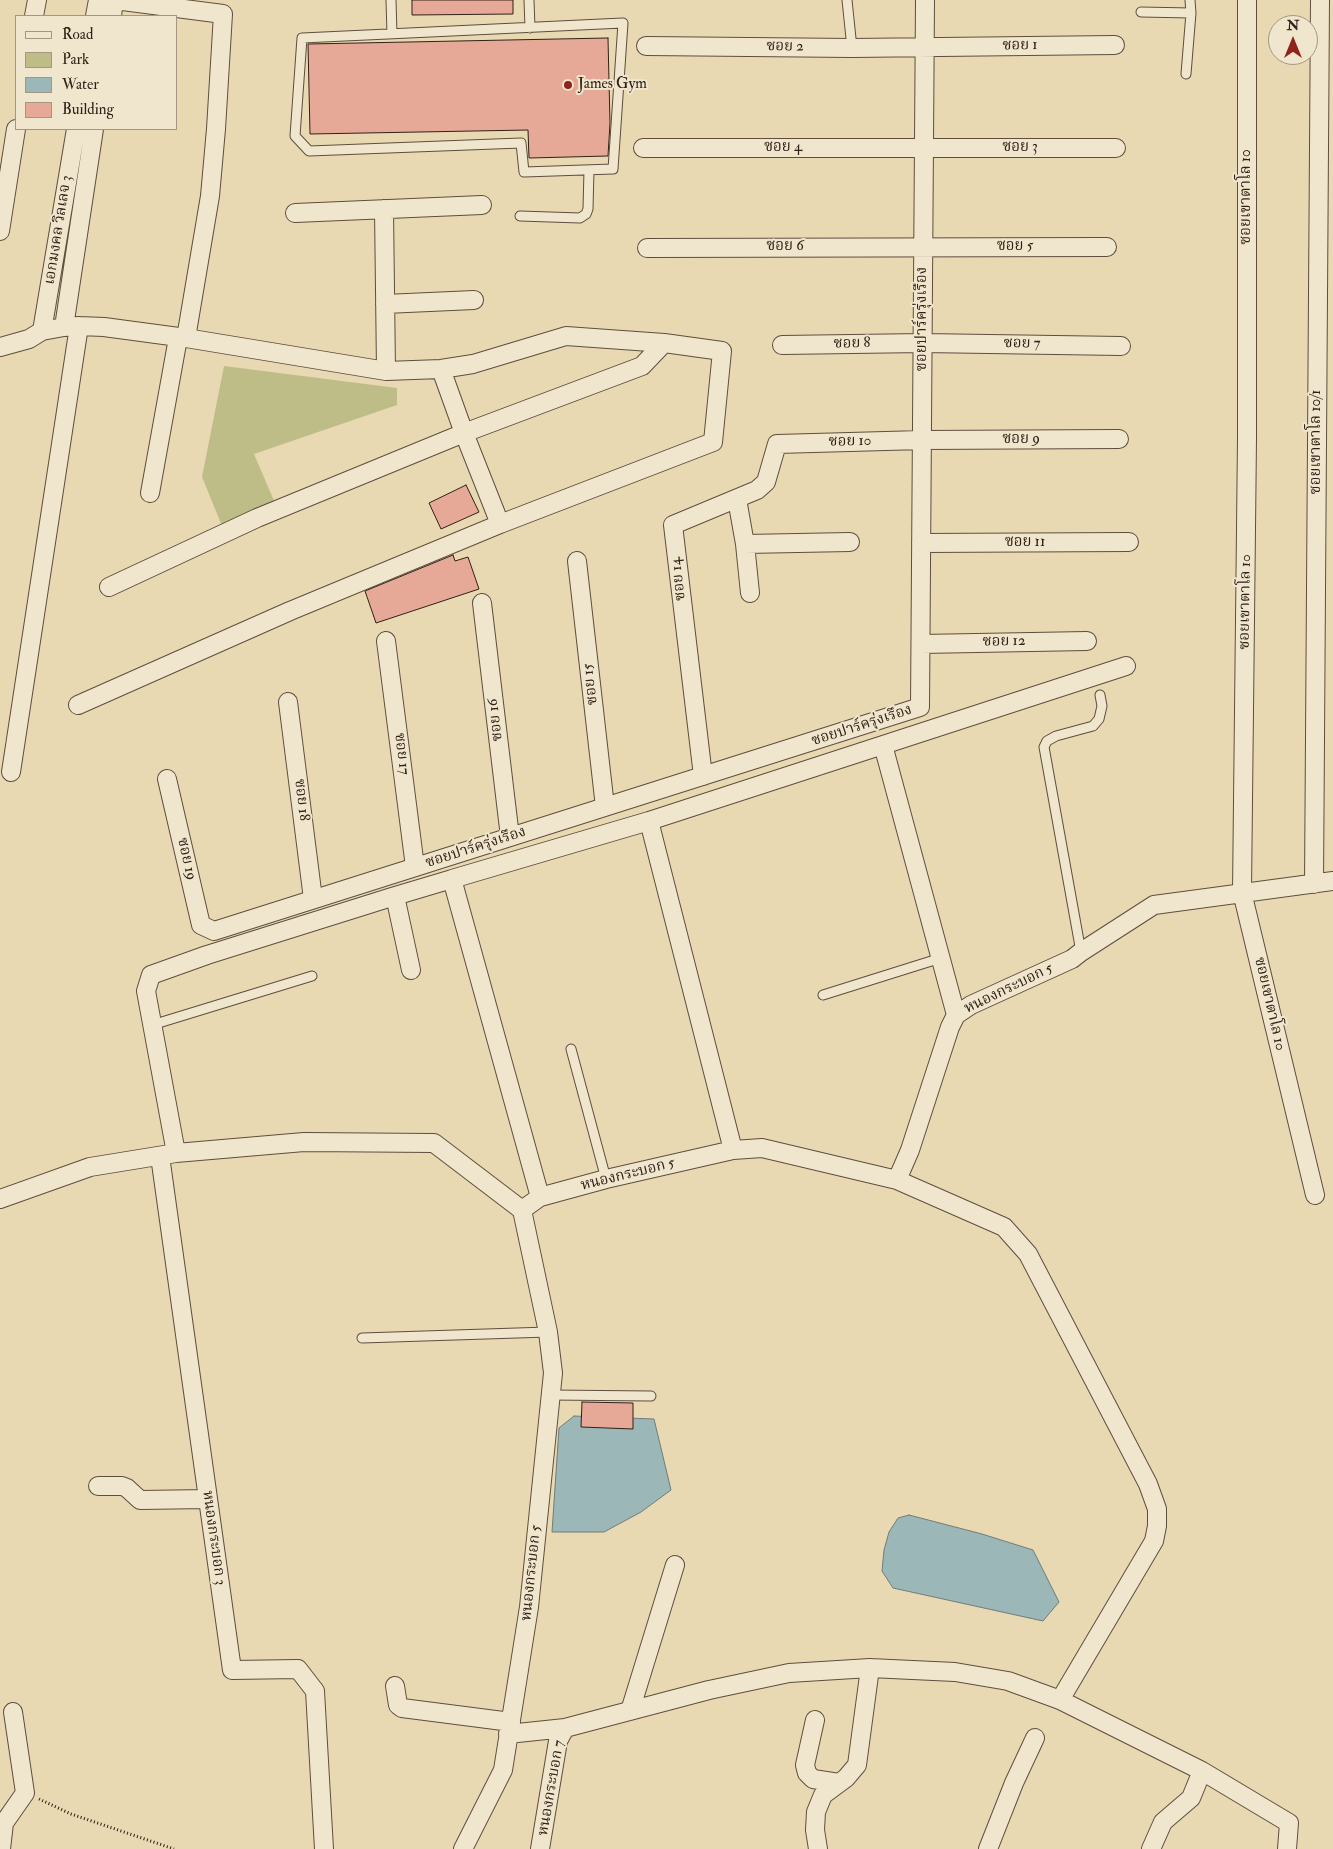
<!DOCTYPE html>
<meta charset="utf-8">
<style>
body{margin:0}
#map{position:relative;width:1333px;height:1849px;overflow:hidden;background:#e8d9b2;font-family:"IM FELL Double Pica",serif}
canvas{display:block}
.legend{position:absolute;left:15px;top:15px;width:162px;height:115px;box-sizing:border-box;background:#f0e6cd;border:1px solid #a39784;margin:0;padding:6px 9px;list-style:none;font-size:15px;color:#302017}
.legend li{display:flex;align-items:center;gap:10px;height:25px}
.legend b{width:25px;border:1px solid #a39784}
.north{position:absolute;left:1268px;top:15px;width:50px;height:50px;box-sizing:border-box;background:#f0e6cd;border:1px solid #a39784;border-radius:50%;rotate:0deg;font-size:14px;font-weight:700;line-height:20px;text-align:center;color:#302017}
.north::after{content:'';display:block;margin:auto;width:18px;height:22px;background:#8f2418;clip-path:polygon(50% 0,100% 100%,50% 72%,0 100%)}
</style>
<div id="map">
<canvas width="1333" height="1849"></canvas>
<ul class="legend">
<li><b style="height:6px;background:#f0e6cd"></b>Road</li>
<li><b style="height:14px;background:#bebd87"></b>Park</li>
<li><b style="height:14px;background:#9cb7b8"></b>Water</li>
<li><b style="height:14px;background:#e6a997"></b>Building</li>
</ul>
<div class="north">N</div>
</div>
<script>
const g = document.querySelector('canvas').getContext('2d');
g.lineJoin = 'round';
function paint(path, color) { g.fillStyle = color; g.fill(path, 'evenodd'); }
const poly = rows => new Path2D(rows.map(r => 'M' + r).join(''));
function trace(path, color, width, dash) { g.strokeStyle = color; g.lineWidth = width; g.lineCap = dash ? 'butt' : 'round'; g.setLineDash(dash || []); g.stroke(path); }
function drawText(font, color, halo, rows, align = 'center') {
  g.font = font + ' "IM FELL Double Pica","Noto Serif Thai",serif'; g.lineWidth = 4; g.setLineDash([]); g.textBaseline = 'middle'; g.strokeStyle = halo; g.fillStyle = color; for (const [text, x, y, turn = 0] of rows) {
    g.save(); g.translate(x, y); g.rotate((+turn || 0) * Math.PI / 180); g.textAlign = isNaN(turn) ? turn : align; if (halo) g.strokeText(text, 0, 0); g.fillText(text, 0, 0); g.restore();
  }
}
paint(poly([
 [224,366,397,388,397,405,254,454,275,503,222,526,202,477]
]), '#bebd87');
const water = poly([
 [574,1416,654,1419,671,1490,641,1512,604,1532,552,1532,559,1428,574,1416],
 [909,1515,982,1534,1033,1550,1059,1602,1043,1621,893,1588,882,1571,884,1550,889,1532,898,1518,909,1515]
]);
paint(water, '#9cb7b8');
trace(water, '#717b78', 1);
const building = poly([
 [412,0,513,0,513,14,412,15,412,0],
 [608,38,610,123,608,156,529,158,528,130,310,134,308,44,608,38],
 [466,485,479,512,441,529,429,503,466,485],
 [453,555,455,561,468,557,479,589,376,623,365,591,453,555],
 [582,1402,633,1403,633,1429,581,1427,582,1402]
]);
paint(building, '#e6a997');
trace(building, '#302017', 1);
const lane = poly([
 [391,0,392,34],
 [529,0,530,28],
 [847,0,852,48],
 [1141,12,1191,13],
 [623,23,613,169,524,172,521,143,309,151,295,136,302,38,623,23],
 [1186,74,1191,13,1190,0],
 [520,216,580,218,586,214,588,209,589,170],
 [1081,952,1044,747,1047,741,1056,736,1093,726,1099,719,1102,706,1100,695],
 [823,995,941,958],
 [152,1025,312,976],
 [571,1049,606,1179],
 [362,1338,548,1332],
 [550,1395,651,1396]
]);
const street = poly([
 [115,0,223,14,216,129,210,196,186,338],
 [1247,0,1247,438,1242,892,1315,1195],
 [34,16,37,0],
 [95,16,98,0],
 [112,16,114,0],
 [646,46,852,48,1115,45],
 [643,148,1116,148],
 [384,209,386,371],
 [295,213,482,205],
 [0,231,16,129],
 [647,248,1107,247],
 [385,304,474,300],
 [64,327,94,129],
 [42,331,76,129],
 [782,345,923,343,1121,346],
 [0,347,29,339,42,331,64,327,79,326,104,327,186,338,386,371,441,369,473,364,566,336,664,343,722,351,713,442,500,524,290,611,78,705],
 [441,369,464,433,500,524],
 [150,493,178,338],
 [737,499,745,544,750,593],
 [921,543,1129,542],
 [745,544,850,542],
 [577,561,605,807],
 [109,587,257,518,464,433,642,366,664,343],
 [482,603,510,837],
 [386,641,415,867],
 [921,644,1087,641],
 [288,702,313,899],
 [11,772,79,326],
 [703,776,673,525,757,490,766,482,777,444,922,440,1119,439],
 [167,779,201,925,214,931,920,707,925,0],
 [649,821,733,1150],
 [452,879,649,821,883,745],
 [1314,884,1320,0],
 [395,896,452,879,540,1197],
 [956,1015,883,745,1126,666],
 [176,1153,146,991,151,975,207,955,395,896,411,970],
 [160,1156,232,1670,298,1669,315,1691,324,1849],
 [897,1180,1004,1227,1028,1254,1148,1484,1157,1509,1157,1526,1154,1541,1060,1700],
 [0,1199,90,1167,176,1153,304,1142,434,1143,522,1210],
 [522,1210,540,1197,606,1179,733,1150,762,1148,897,1180,910,1150,950,1027,956,1015,971,1005,1072,959,1081,952,1154,905,1333,881],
 [98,1486,122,1486,127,1488,140,1500,208,1499],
 [395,1686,398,1705,402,1708,511,1722],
 [630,1711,675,1565],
 [815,1720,805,1765,807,1773,813,1779,839,1783],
 [508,1734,565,1728,709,1690,789,1673,870,1668,955,1672,1008,1681,1060,1700,1202,1771,1289,1823,1287,1849],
 [1,1849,4,1823,25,1793,13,1712],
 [463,1849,503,1770,529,1607,553,1373,548,1332,522,1210],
 [540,1849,558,1741,565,1728],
 [818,1849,815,1830,816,1812,823,1795,846,1778,857,1765,870,1668],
 [988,1849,1014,1783,1035,1738],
 [1151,1849,1163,1822,1191,1798,1202,1771]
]);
trace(lane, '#5e4e3e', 11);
trace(street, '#5e4e3e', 20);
trace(poly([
 [39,1799,71,1814,174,1849]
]), '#302017', 3, [1, 2.5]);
trace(lane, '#f0e6cd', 9);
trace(street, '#f0e6cd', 18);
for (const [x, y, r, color] of [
 [568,85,5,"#8f2418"]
]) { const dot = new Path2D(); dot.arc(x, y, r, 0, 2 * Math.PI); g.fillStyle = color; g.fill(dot); trace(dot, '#f0e6cd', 2); }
drawText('15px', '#302017', '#f0e6cd', [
 ["ซอย 1",1020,46,-1],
 ["ซอย 2",785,47,1],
 ["ซอย 4",783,148],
 ["ซอย 3",1020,148],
 ["ซอยเขาตาโล 10",1247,197,-90],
 ["เอกมงคล วิลเลจ 3",59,230,-81],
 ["ซอย 6",785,247],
 ["ซอย 5",1015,247],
 ["ซอยปาร์ครุ่งเรือง",923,319,-90],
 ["ซอย 8",852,344,-1],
 ["ซอย 7",1022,344,1],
 ["ซอย 9",1021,440],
 ["ซอย 10",850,442,-1],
 ["ซอยเขาตาโล 10/1",1317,442,-90],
 ["ซอย 11",1025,543],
 ["ซอย 14",679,579,-97],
 ["ซอยเขาตาโล 10",1246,602,-89],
 ["ซอย 12",1004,642,-1],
 ["ซอย 15",591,684,-97],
 ["ซอย 16",496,720,-97],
 ["ซอยปาร์ครุ่งเรือง",862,726,-18],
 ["ซอย 17",401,754,83],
 ["ซอย 18",301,800,83],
 ["ซอยปาร์ครุ่งเรือง",476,848,-18],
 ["ซอย 19",186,859,77],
 ["หนองกระบอก 5",1009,989,-26],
 ["ซอยเขาตาโล 10",1269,1004,77],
 ["หนองกระบอก 5",628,1175,-14],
 ["หนองกระบอก 3",213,1538,82],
 ["หนองกระบอก 5",532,1573,-84],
 ["หนองกระบอก 7",552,1788,-80]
]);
drawText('15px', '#302017', '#f0e6cd', [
 ["James Gym",578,85]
], 'left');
</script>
